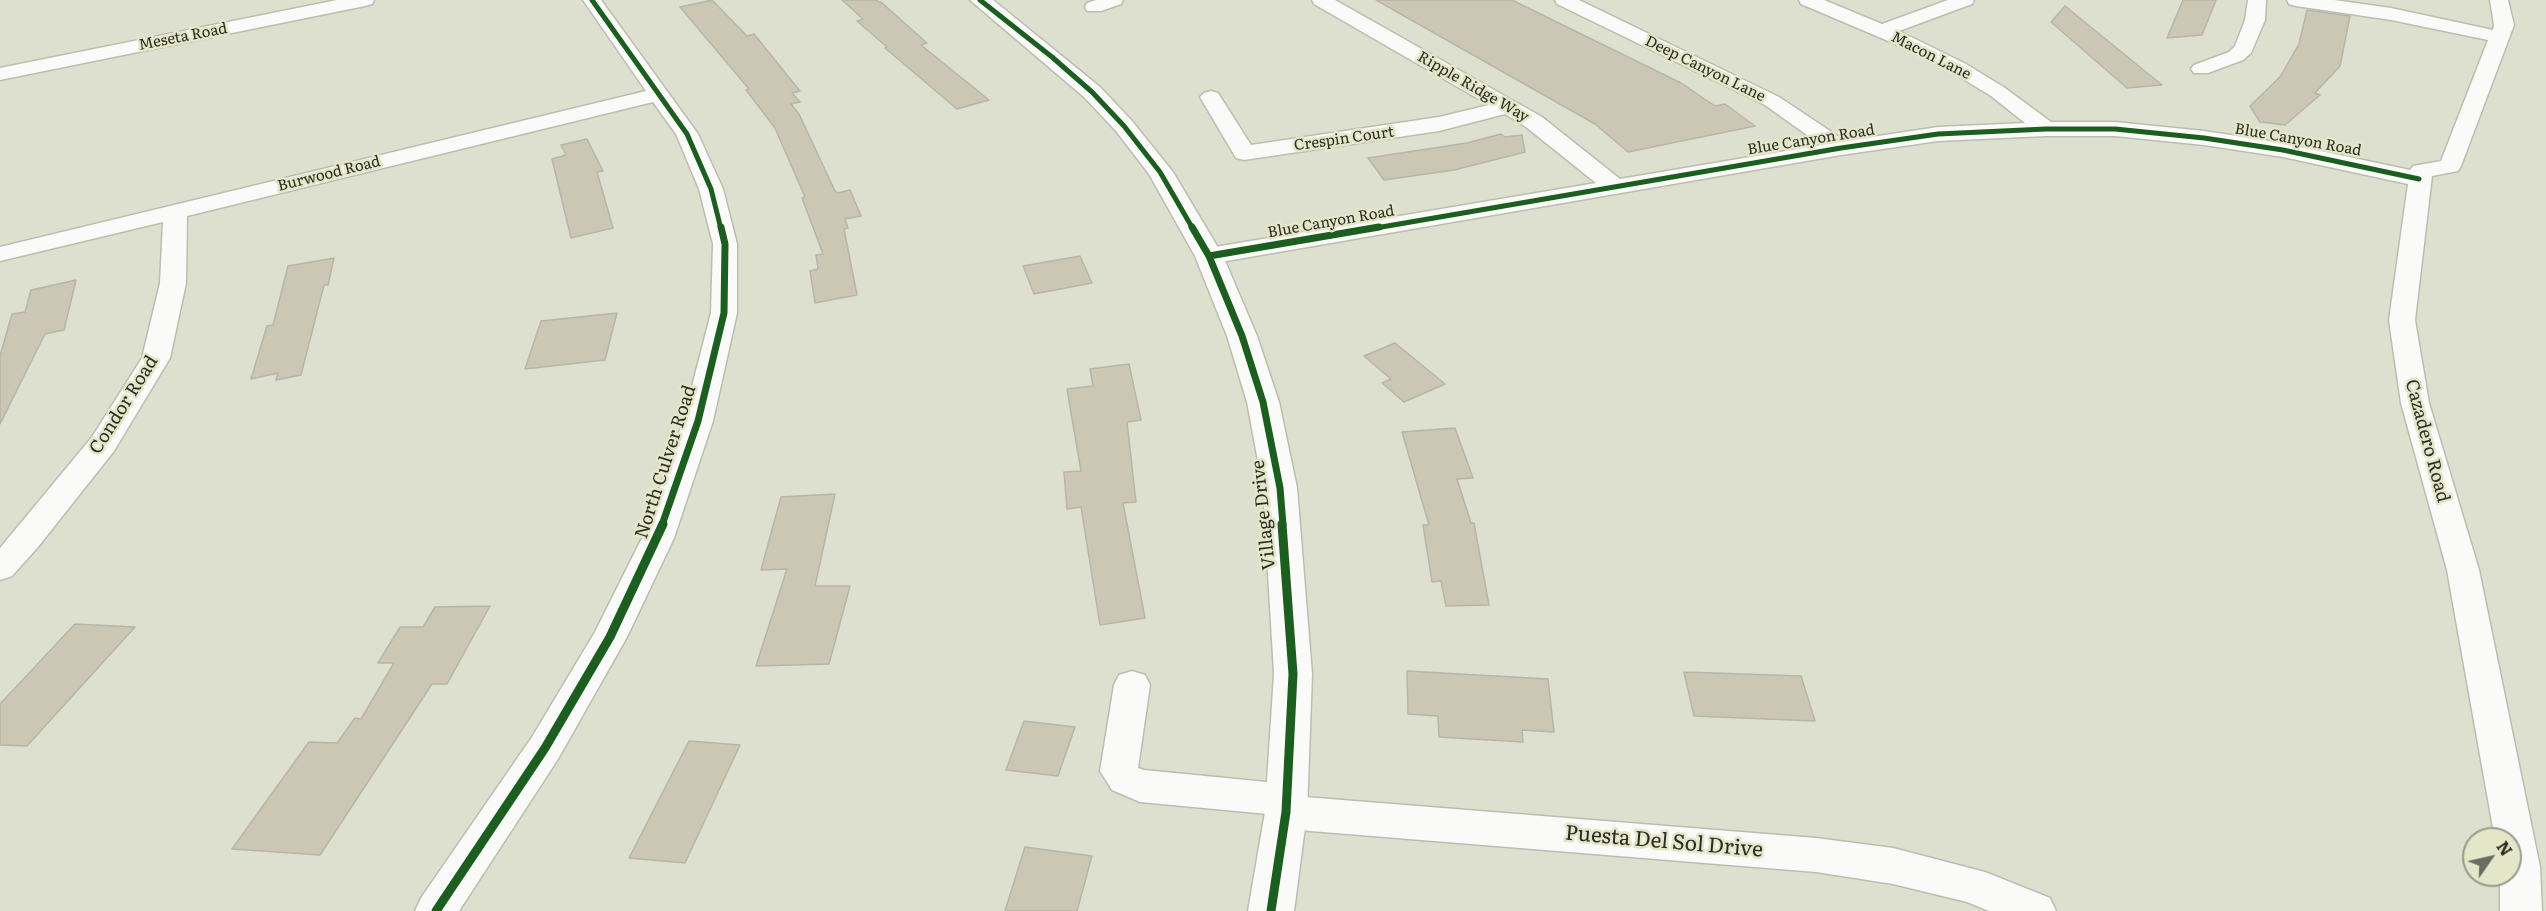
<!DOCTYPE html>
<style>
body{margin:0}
#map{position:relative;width:2546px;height:911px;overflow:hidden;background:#dee0cf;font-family:Literata,serif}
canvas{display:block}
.north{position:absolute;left:2462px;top:827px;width:60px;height:60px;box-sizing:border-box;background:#e3e6c9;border:2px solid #9a9c86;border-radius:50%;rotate:56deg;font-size:16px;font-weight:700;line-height:24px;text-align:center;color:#2c2d22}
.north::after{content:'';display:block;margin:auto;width:21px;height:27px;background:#6a6c5f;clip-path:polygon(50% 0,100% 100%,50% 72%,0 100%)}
</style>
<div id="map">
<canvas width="2546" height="911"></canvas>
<div class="north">N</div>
</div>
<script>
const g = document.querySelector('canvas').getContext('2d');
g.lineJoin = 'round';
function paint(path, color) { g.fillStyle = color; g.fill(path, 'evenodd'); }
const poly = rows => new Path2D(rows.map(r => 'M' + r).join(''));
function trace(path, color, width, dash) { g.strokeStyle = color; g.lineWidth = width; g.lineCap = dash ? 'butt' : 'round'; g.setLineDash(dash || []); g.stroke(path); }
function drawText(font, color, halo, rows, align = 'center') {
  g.font = font + ' Literata,serif'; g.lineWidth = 5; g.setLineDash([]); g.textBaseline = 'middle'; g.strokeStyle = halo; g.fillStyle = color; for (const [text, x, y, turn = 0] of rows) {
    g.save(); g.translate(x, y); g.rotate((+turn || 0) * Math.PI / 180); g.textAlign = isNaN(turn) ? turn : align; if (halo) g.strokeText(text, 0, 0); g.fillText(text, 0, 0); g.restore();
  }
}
const building = poly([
 [712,0,747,36,754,34,800,91,792,93,800,102,791,104,799,114,835,191,838,193,850,190,861,216,845,219,848,228,844,229,857,295,815,303,810,271,818,269,816,255,823,254,802,198,805,197,775,128,746,90,749,89,680,7,712,0],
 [842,0,875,0,882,3,927,43,921,45,989,100,957,109,885,48,887,47,857,21,863,19,842,0],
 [1376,0,1512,0,1681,83,1715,106,1725,104,1755,126,1628,152,1595,124,1376,0],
 [2183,0,2216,0,2202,35,2167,38,2183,0],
 [2065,6,2162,85,2127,88,2051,22,2065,6],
 [2307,10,2350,16,2340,66,2315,93,2320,95,2285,125,2260,122,2250,106,2280,77,2299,44,2307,10],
 [1501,134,1505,137,1522,135,1525,152,1454,170,1384,180,1368,158,1467,143,1501,134],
 [587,139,603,171,597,172,613,228,571,238,552,159,566,155,561,145,587,139],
 [1080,256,1092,283,1034,294,1023,266,1080,256],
 [334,258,328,285,324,285,301,375,276,380,278,373,251,379,267,326,273,325,288,266,334,258],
 [76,280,64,330,45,334,0,424,0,356,12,314,25,312,31,290,76,280],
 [617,313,605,360,525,369,541,321,617,313],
 [1395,343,1445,384,1404,402,1382,383,1391,379,1364,356,1395,343],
 [1129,364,1141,420,1127,422,1136,502,1123,503,1145,618,1100,625,1081,507,1067,509,1064,472,1081,471,1067,389,1093,386,1090,369,1129,364],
 [1455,428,1473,478,1457,479,1471,523,1474,523,1489,605,1446,606,1441,581,1432,582,1423,525,1429,525,1402,432,1455,428],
 [835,494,815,586,850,586,829,664,756,666,787,569,761,570,781,497,835,494],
 [490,606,447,684,432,684,320,855,232,849,309,742,337,743,355,718,361,719,394,663,378,663,400,627,423,627,435,607,490,606],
 [75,624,135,627,27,746,0,745,0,704,75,624],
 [1407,671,1548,679,1554,732,1522,730,1523,742,1439,737,1438,716,1408,714,1407,671],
 [1684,672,1801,676,1815,721,1694,716,1684,672],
 [1024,721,1075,727,1058,776,1006,770,1024,721],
 [689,741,740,745,685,863,629,858,689,741],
 [1025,847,1092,856,1077,911,1005,911,1025,847]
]);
paint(building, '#ccc7b5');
trace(building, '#b7b5a8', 1.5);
const minor = poly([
 [337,0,374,0,372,4,365,6,0,80,0,68,337,0],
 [583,0,601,0,698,134,723,189,737,244,737,313,713,421,674,538,627,637,558,759,459,911,415,911,421,898,532,737,595,632,642,538,683,421,711,313,713,244,699,189,676,134,653,102,187,216,186,283,170,358,114,451,38,547,12,576,0,580,0,548,92,437,142,358,160,283,163,222,0,261,0,247,646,91,583,0],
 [1096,0,1123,0,1121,4,1101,11,1087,11,1085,7,1087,3,1096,0],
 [1312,0,1335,0,1542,117,1620,179,1821,145,1765,105,1557,4,1555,0,1579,0,1779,97,1845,141,1938,127,2025,123,1991,96,1952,72,1907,49,1801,4,1799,0,1824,0,1882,24,1948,0,1974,0,1972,4,1899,31,1966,64,2005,88,2051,122,2115,122,2204,131,2283,143,2410,170,2413,166,2441,161,2488,40,2391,20,2296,6,2289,4,2287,0,2334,0,2391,8,2493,30,2494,25,2490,0,2508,0,2514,25,2461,166,2458,171,2432,176,2415,320,2429,403,2479,570,2540,867,2542,911,2500,911,2500,875,2510,875,2510,839,2495,839,2447,570,2401,403,2389,320,2408,184,2283,157,2204,145,2115,136,2046,136,1938,141,1841,155,1209,264,1200,261,1196,256,1200,251,1209,248,1596,183,1526,127,1505,114,1439,131,1244,160,1236,158,1200,97,1204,93,1211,91,1218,93,1251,145,1439,117,1489,105,1314,4,1312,0],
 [2248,0,2266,0,2265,20,2251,53,2243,60,2208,73,2194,73,2191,69,2194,65,2229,52,2235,46,2245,20,2248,0],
 [1132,671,1145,675,1150,685,1138,768,1144,770,1287,784,1301,789,1305,797,1816,838,1893,848,1985,872,2050,898,2056,911,1989,911,1967,902,1893,884,1816,872,1286,829,1272,824,1268,814,1140,802,1112,790,1100,771,1114,685,1119,675,1132,671]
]);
const major = poly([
 [970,0,993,0,1100,87,1132,121,1173,172,1223,256,1257,336,1279,402,1297,488,1312,674,1307,812,1294,911,1248,911,1265,812,1274,674,1263,488,1247,402,1227,336,1195,256,1149,174,1116,131,1084,97,970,0]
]);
trace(minor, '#bbbdb0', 3);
trace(major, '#bbbdb0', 3);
paint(minor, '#fafaf8');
paint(major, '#fafaf8');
trace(poly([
 [592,0,687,134,711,189,721,229],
 [980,0,1052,57,1092,92,1124,126,1160,172,1193,229],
 [1370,229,1841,148,1938,134,2046,129,2115,129,2204,138,2283,150,2419,179]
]), '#1b5e20', 5);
trace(poly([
 [1192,227,1209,256,1242,336,1263,402,1280,488,1283,525],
 [1209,256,1379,227],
 [662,525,698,421,724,313,725,244,721,227]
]), '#1b5e20', 7);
trace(poly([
 [436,911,545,748,610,637,663,524],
 [1271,911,1286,812,1293,674,1282,524]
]), '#1b5e20', 9);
drawText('15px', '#2c2d22', '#e3e6c9', [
 ["Meseta Road",183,37,-11],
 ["Macon Lane",1931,56,27],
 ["Deep Canyon Lane",1705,69,26],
 ["Ripple Ridge Way",1473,87,30],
 ["Crespin Court",1344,139,-8],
 ["Blue Canyon Road",1811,140,-9],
 ["Blue Canyon Road",2298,140,10],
 ["Burwood Road",329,174,-14],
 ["Blue Canyon Road",1331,222,-10]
]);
drawText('18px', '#2c2d22', '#e3e6c9', [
 ["Condor Road",124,405,-58],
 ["Cazadero Road",2427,441,75],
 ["North Culver Road",666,462,-72],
 ["Village Drive",1264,515,-96]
]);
drawText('21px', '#2c2d22', '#e3e6c9', [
 ["Puesta Del Sol Drive",1664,842,5]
]);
</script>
